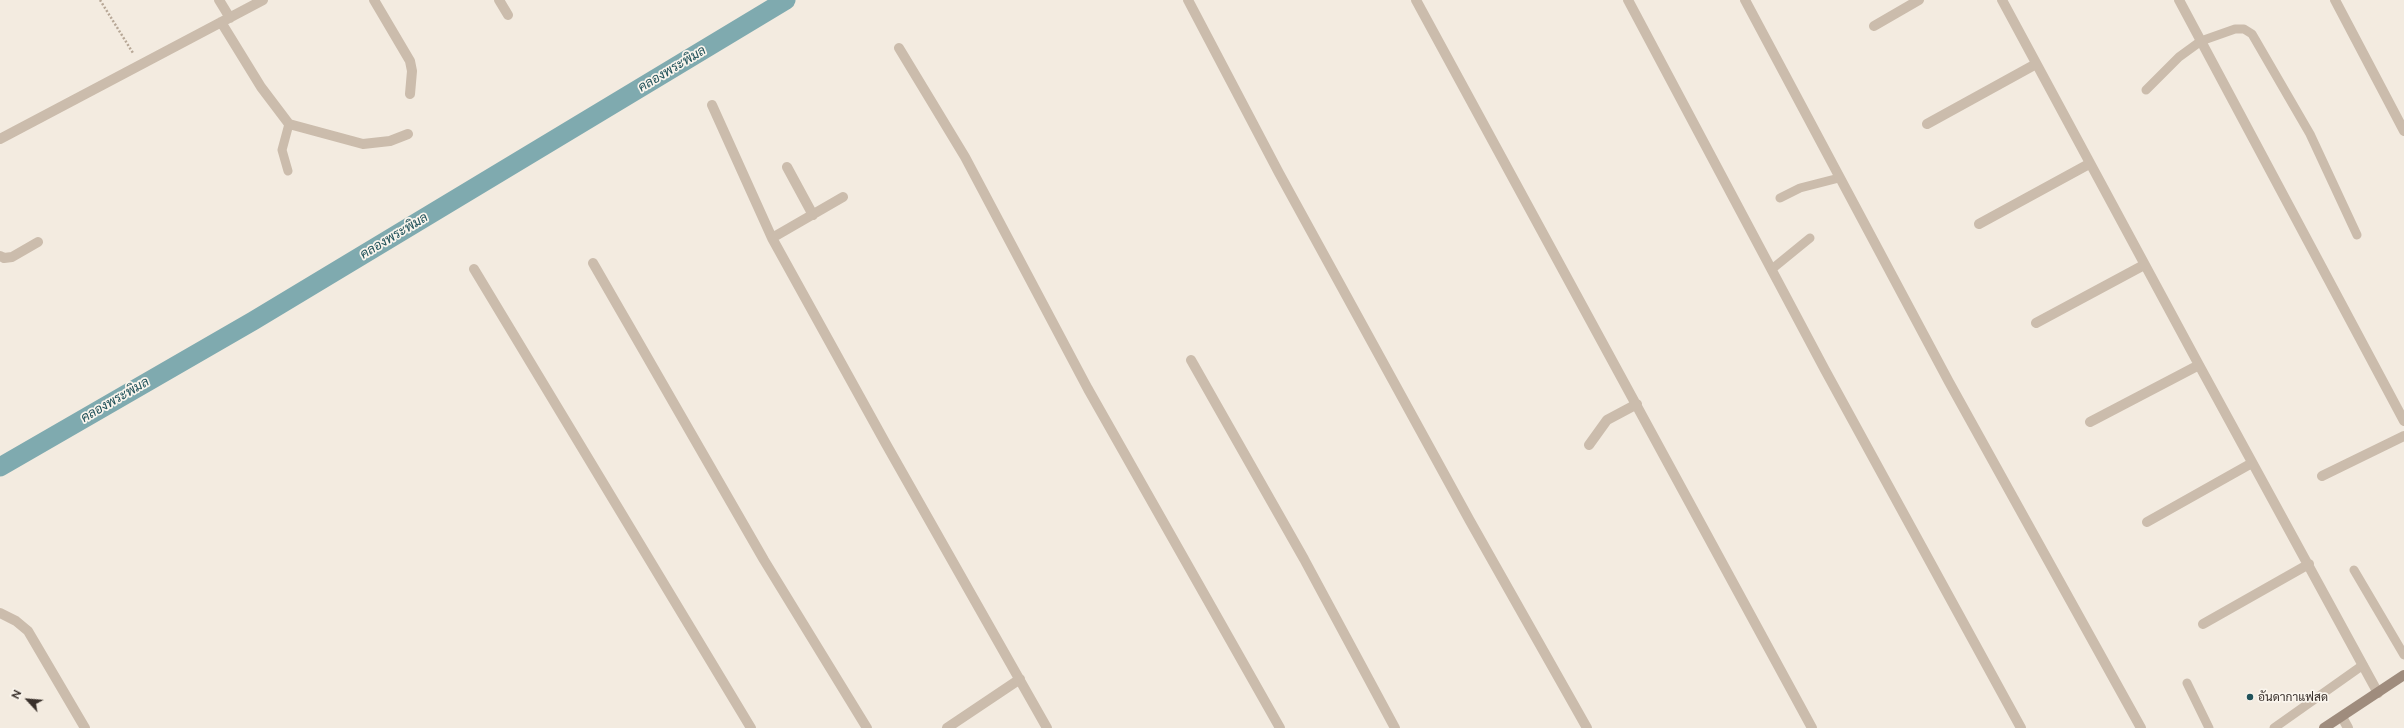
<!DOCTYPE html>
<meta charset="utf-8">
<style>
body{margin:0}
#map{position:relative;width:2404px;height:728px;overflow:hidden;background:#f3ebe0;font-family:Raleway,sans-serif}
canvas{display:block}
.north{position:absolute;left:8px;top:680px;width:40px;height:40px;-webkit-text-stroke:3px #faf5ed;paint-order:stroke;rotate:296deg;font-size:11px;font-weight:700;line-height:16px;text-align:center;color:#39302b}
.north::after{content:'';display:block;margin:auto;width:14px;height:18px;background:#39302b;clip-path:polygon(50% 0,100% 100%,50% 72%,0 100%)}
</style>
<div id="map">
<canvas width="2404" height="728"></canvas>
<div class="north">N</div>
</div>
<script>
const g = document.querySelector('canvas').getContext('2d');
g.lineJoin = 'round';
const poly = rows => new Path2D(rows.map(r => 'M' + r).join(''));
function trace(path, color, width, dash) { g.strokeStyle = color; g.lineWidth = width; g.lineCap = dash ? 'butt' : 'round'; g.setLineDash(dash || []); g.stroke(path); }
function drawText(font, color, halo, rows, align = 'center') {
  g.font = font + ' Raleway,Sarabun,sans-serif'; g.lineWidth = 3.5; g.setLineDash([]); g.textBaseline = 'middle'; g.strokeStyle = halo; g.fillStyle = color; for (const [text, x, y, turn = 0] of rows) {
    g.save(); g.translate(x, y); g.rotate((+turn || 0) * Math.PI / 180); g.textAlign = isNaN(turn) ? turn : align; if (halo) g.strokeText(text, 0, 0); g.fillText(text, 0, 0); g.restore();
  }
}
trace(poly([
 [0,467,253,321,786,0]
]), '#7faaaf', 19);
trace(poly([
 [100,0,133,53]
]), '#b7a796', 2.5, [2, 2]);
trace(poly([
 [2146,90,2179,57,2201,41,2235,29,2244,29,2252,34,2310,134,2357,235],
 [288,171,282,150,289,124],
 [1780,198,1800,188,1839,178],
 [1772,269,1810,238],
 [2354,570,2404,655],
 [2187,683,2209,728],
 [2274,728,2363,665]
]), '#cbbcac', 9);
trace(poly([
 [219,0,230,18],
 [374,0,410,61,412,71,410,94],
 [499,0,508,15],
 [1188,0,1279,173,1470,521,1587,728],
 [1416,0,1812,728],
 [1628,0,1825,370,2021,728],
 [1745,0,1949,382,2141,728],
 [2002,0,2199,365,2378,693],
 [2179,0,2404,421],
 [2335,0,2404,131],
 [221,22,261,87,289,124,363,144,390,141,408,134],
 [1874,26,1919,0],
 [899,48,965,157,1088,389,1280,728],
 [712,105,772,238,886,444,1047,728],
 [1927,124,2036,64],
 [0,139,263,0],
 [787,167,813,215],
 [1979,224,2089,164],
 [772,238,843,197],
 [0,256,4,258,12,257,38,242],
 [593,263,764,560,867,728],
 [474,269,751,728],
 [2036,323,2144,265],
 [1191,360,1304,559,1395,728],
 [2090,422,2199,365],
 [1589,445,1607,420,1637,404],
 [2322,476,2404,436],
 [2147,522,2252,463],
 [0,613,16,621,28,631,85,728],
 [2203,624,2309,564],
 [2342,717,2348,728],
 [947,728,1020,679]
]), '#cbbcac', 10);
trace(poly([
 [2324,728,2404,675]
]), '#9f8c7d', 10);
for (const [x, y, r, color] of [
 [2250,697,4,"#21525a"]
]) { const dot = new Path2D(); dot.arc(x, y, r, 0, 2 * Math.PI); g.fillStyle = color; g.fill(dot); trace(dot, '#faf5ed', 1.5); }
drawText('12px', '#39302b', '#faf5ed', [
 ["อันดากาแฟสด",2258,697]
], 'left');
drawText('italic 13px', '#21525a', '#faf5ed', [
 ["คลองพระพิมล",672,69,-31],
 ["คลองพระพิมล",394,236,-31],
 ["คลองพระพิมล",115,400,-30]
]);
</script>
